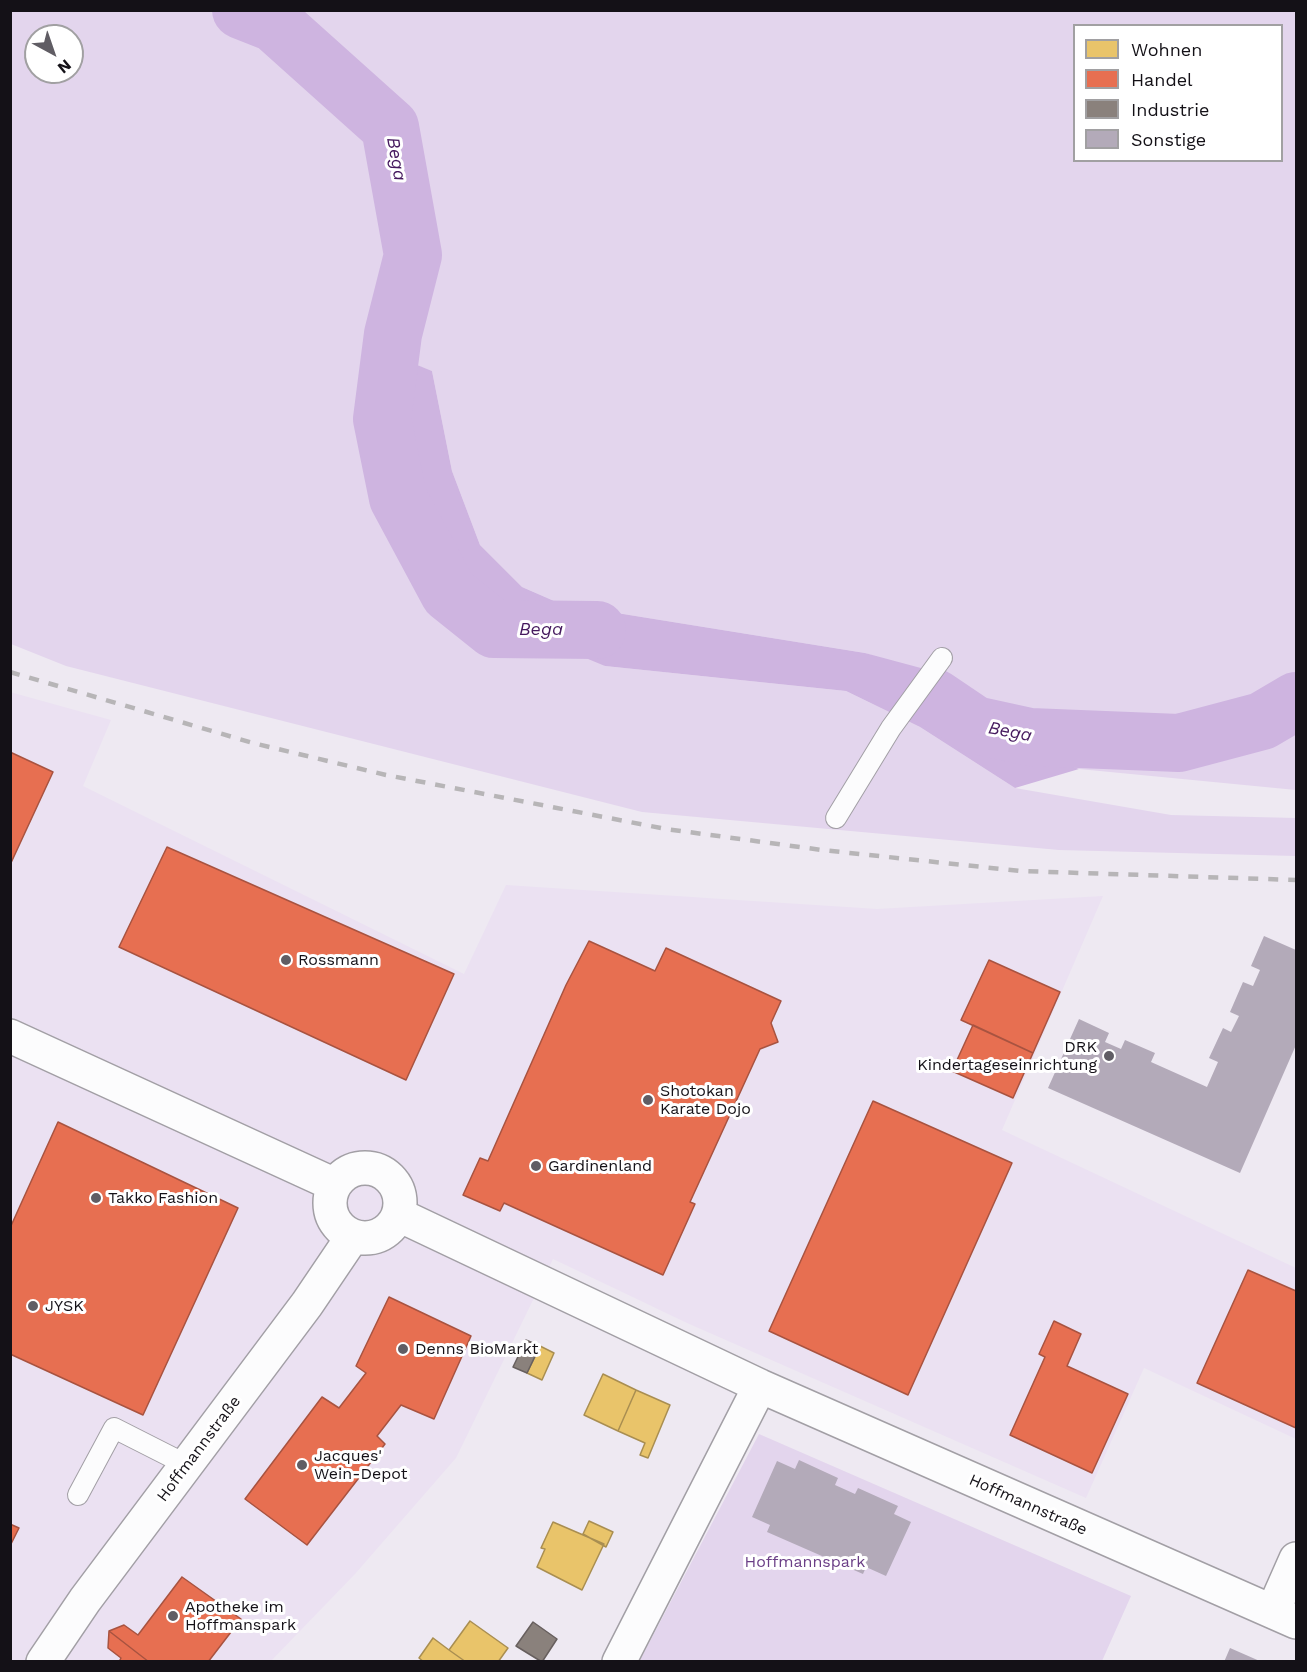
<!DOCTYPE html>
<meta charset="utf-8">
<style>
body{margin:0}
#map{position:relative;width:1307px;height:1672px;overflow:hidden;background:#eee9f2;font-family:"Work Sans",sans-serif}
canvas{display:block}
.frame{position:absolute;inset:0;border:12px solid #141117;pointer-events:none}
.legend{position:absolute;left:1073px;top:24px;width:210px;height:138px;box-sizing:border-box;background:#fff;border:2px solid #a1a0a2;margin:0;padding:8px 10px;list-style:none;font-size:18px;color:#141117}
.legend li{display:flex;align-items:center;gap:12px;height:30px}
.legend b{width:30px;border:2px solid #a1a0a2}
.north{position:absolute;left:24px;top:24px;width:60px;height:60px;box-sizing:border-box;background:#fff;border:2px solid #a1a0a2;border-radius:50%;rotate:140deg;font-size:16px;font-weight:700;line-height:24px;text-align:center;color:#141117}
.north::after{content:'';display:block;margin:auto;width:21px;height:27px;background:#605d64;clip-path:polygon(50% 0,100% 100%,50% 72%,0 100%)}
</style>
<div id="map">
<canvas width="1307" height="1672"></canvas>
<div class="frame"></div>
<ul class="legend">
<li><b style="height:16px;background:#e9c46a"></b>Wohnen</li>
<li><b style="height:16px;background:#e76f51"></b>Handel</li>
<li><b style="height:16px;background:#8a817c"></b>Industrie</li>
<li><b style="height:16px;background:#b3aab9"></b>Sonstige</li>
</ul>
<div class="north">N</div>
</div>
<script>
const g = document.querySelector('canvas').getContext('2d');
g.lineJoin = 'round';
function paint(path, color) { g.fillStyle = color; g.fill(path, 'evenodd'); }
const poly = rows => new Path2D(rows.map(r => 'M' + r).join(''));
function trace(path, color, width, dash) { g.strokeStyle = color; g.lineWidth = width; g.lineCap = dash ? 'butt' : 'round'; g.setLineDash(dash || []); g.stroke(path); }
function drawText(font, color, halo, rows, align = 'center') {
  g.font = font + ' "Work Sans",sans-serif'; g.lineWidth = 6; g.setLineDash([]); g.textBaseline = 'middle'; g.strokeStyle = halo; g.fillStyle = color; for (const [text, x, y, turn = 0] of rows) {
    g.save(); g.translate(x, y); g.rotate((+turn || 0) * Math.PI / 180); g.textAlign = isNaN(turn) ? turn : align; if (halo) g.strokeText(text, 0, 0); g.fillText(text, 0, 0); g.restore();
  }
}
paint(poly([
 [10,692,111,720,83,786,464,974,506,885,877,909,1103,896,1002,1130,1296,1268,1296,1439,1144,1368,1086,1498,687,1323,553,1259,456,1458,355,1574,271,1661,11,1661]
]), '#ebe1f2');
paint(poly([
 [10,11,1296,11,1296,790,1079,769,1026,747,945,680,865,653,561,604,522,587,480,545,452,471,432,371,400,359,405,430,415,501,605,666,846,691,920,727,1015,788,1171,815,1296,818,1296,856,1059,850,642,812,66,666,11,644],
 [1074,26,1282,26,1282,160,1074,160],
 [36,36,72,36,72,72,36,72],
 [759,1434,1131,1596,1102,1661,639,1662]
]), '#e3d5ed');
paint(poly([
 [400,358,432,371,452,471,480,545,522,587,561,604,865,653,932,671,1026,747,1079,769,1015,788,920,727,846,691,605,666,513,628,466,580,415,501,405,430]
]), '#ceb4e0');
const homes = poly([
 [540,1346,554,1353,542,1380,527,1373,540,1346],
 [603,1374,636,1390,618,1431,584,1415,603,1374],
 [636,1390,670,1405,648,1458,640,1455,645,1443,618,1431,636,1390],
 [589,1521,613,1532,606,1547,583,1534,589,1521],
 [553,1522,604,1544,582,1590,537,1567,545,1549,541,1548,553,1522],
 [470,1621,508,1648,498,1662,466,1662,449,1650,470,1621],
 [433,1638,449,1650,466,1662,424,1662,419,1658,433,1638]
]);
paint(homes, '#e9c46a');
trace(homes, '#a98e51', 1.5);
const shops = poly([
 [10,752,53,772,10,865,10,752],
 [167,847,454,974,406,1080,119,947,167,847],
 [589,941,655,971,666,948,781,1001,771,1023,778,1042,760,1049,690,1202,695,1204,663,1275,504,1203,500,1211,463,1195,480,1158,488,1161,566,985,589,941],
 [989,960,1060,992,1033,1053,961,1020,989,960],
 [973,1025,1033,1053,1013,1098,952,1071,973,1025],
 [873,1101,1012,1163,908,1395,769,1331,873,1101],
 [58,1122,238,1208,143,1415,10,1354,10,1228,58,1122],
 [1248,1270,1296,1291,1296,1428,1197,1383,1248,1270],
 [389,1297,471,1336,434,1419,401,1405,377,1436,385,1444,307,1545,245,1499,322,1397,339,1408,366,1373,356,1366,389,1297],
 [1054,1321,1081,1334,1067,1366,1128,1394,1092,1473,1010,1435,1045,1357,1039,1354,1054,1321],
 [10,1524,19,1528,10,1546,10,1524],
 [182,1577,241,1619,208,1662,149,1662,109,1631,124,1625,138,1635,182,1577],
 [109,1631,149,1662,119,1662,121,1658,108,1648,109,1631]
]);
paint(shops, '#e76f51');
trace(shops, '#a85340', 1.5);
const industry = poly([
 [526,1340,540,1346,527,1373,513,1367,526,1340],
 [533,1622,557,1639,542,1662,516,1646,533,1622]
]);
paint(industry, '#8a817c');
trace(industry, '#675f5e', 1.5);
trace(poly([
 [241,10,274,23,390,127,413,255,393,334,382,419,398,498,449,593,494,629,597,630],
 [935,698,975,725,1030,737,1179,743,1262,721,1296,701]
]), '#ceb4e0', 58);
paint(poly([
 [1264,936,1296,950,1296,1045,1240,1173,1048,1088,1079,1019,1109,1033,1105,1042,1121,1049,1125,1040,1155,1053,1151,1062,1207,1087,1218,1062,1209,1058,1223,1028,1231,1032,1239,1016,1230,1012,1243,982,1253,986,1260,970,1251,966],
 [799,1460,838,1478,835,1485,855,1494,858,1488,898,1506,894,1514,911,1522,886,1576,866,1567,863,1574,767,1532,770,1525,752,1517,777,1461,795,1469],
 [1230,1648,1262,1662,1224,1662]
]), '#b3aab9');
const lane = poly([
 [836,818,891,728,942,658],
 [78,1495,114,1428,187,1465]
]);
const street = poly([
 [10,1036,335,1185],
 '330 1203a35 35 0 1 1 70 0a35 35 0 1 1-70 0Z',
 [399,1215,760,1386,1296,1622],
 [1273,1611,1296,1559],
 [43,1662,85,1600,307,1304,353,1236],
 [619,1662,760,1386]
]);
trace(lane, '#a29fa5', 22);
trace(street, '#a29fa5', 36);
trace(lane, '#fcfcfd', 20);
trace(street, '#fcfcfd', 33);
trace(poly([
 [10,672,253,743,386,775,666,829,822,850,1020,871,1296,880]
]), '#b7b5b7', 4.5, [10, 10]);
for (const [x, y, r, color] of [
 [286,960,6,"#605d64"],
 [1109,1056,6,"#605d64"],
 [648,1100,6,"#605d64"],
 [536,1166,6,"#605d64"],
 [96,1198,6,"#605d64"],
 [33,1306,6,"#605d64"],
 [403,1349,6,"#605d64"],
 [302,1465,6,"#605d64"],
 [173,1616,6,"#605d64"]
]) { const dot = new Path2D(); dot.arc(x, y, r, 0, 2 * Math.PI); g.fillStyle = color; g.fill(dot); trace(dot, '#fff', 2); }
drawText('16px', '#141117', '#fff', [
 ["Rossmann",298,960],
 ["DRK",1097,1047,"right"],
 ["Kindertageseinrichtung",1097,1065,"right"],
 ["Shotokan",660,1091],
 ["Karate Dojo",660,1109],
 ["Gardinenland",548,1166],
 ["Takko Fashion",108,1198],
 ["JYSK",45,1306],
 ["Denns BioMarkt",415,1349],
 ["Jacques'",314,1456],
 ["Wein-Depot",314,1474],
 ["Apotheke im",185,1607],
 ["Hoffmanspark",185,1625]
], 'left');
drawText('16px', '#141117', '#fff', [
 ["Hoffmannstraße",199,1449,-53],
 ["Hoffmannstraße",1028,1505,24]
]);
drawText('16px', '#6a3e86', '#fff', [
 ["Hoffmannspark",805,1562]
]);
drawText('italic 18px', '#45195e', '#fff', [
 ["Bega",396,159,80],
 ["Bega",541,630],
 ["Bega",1010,732,11]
]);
</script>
